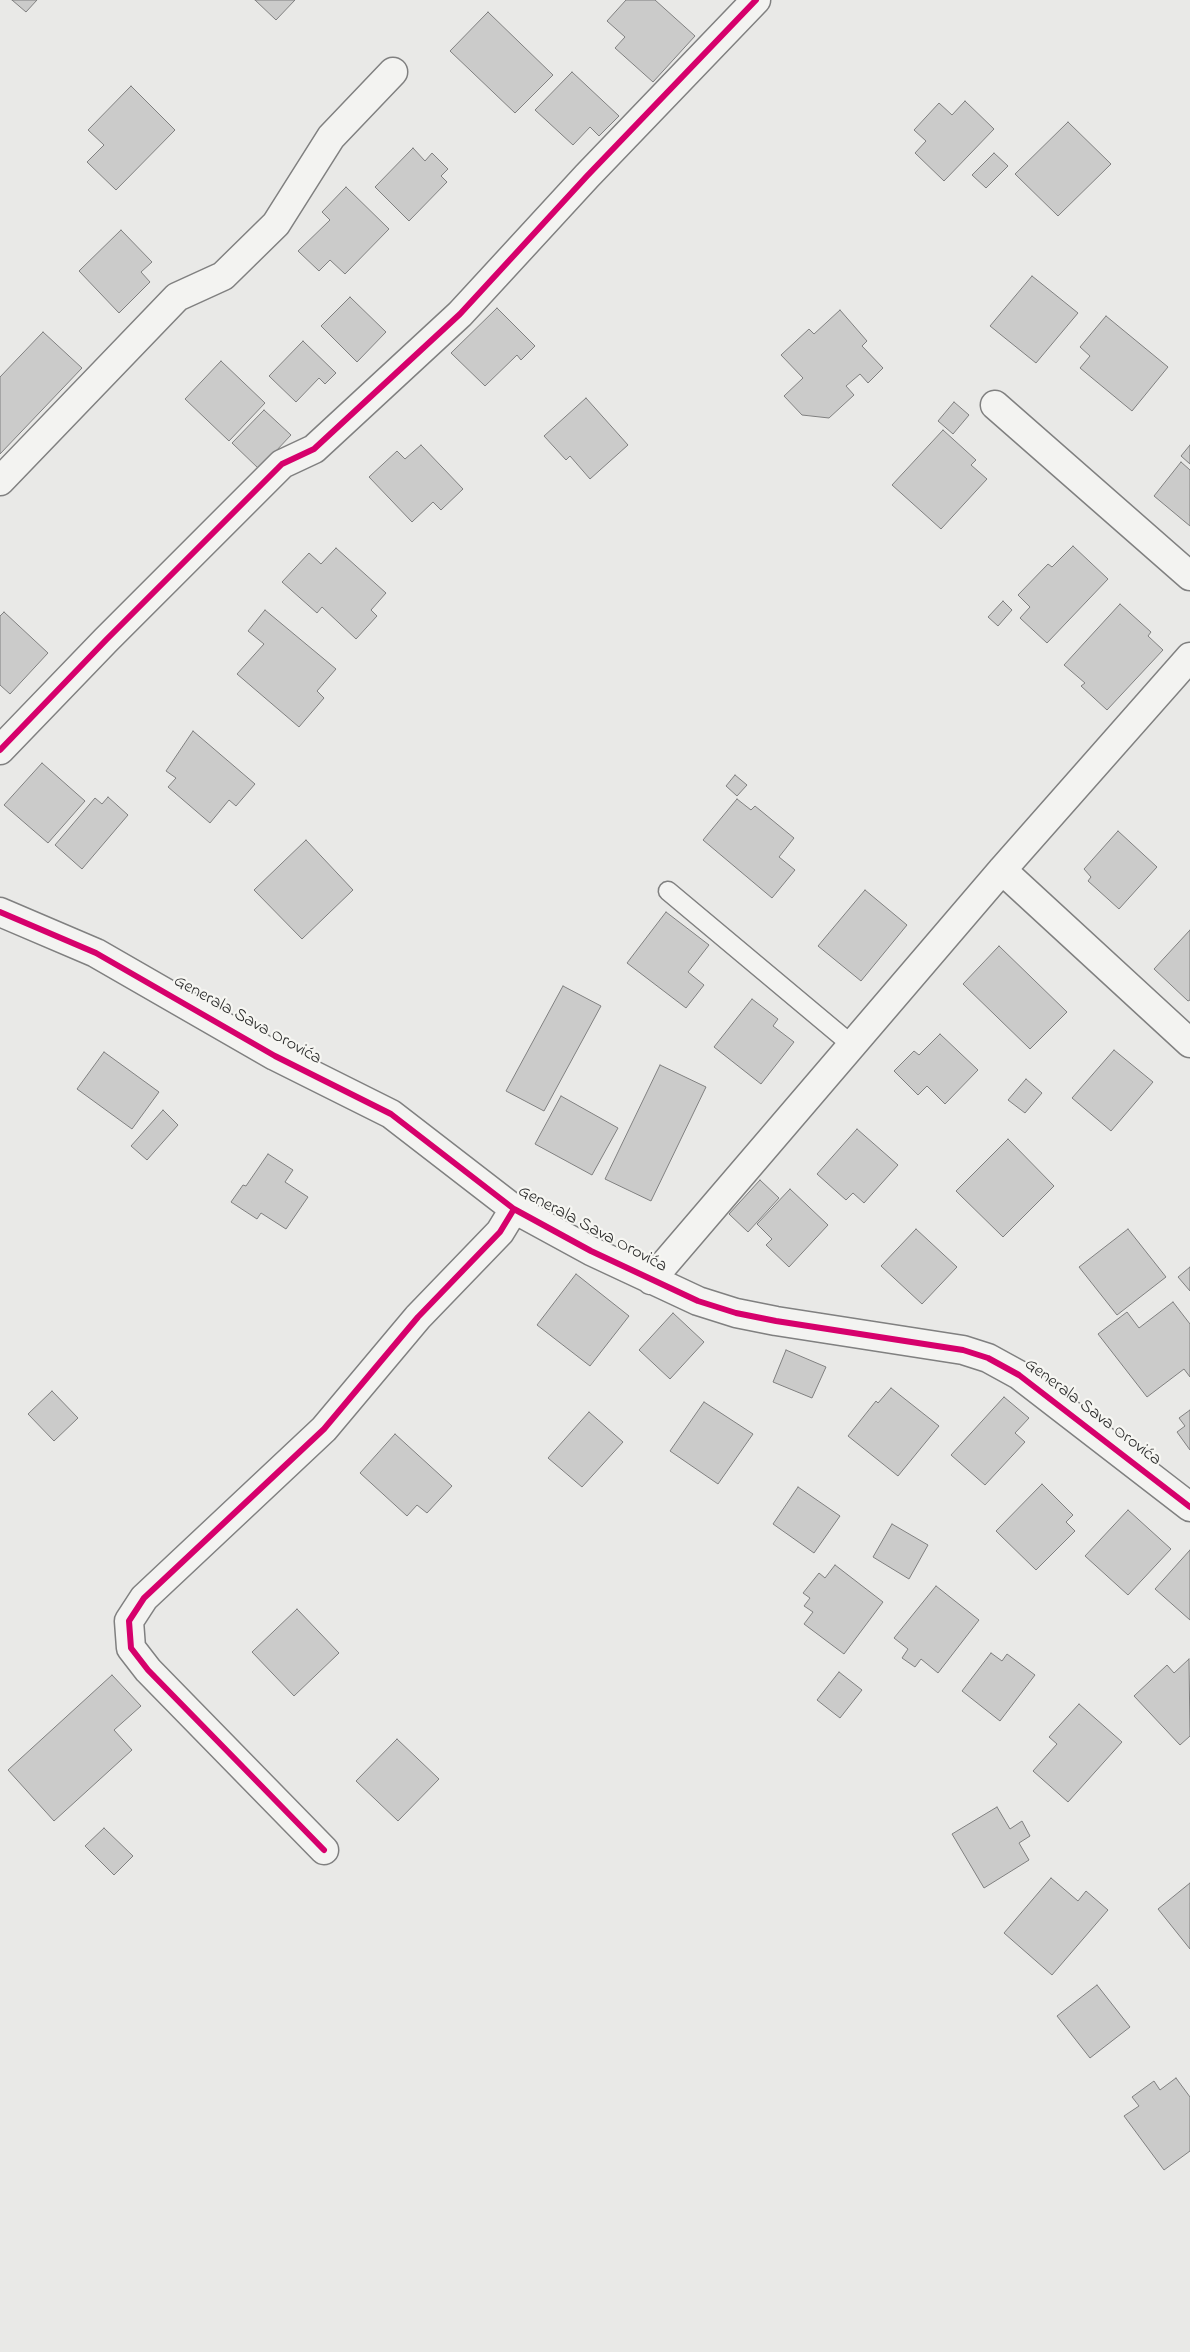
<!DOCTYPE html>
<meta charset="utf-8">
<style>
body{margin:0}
canvas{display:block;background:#e9e9e7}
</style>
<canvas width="1190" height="2352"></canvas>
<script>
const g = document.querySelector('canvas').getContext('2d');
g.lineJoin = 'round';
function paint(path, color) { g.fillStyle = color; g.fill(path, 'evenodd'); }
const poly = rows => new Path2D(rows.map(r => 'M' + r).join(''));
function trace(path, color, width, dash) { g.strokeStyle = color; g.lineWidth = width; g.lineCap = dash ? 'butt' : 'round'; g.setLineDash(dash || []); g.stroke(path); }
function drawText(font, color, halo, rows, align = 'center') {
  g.font = font + ' "Indie Flower",sans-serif'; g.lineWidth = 4.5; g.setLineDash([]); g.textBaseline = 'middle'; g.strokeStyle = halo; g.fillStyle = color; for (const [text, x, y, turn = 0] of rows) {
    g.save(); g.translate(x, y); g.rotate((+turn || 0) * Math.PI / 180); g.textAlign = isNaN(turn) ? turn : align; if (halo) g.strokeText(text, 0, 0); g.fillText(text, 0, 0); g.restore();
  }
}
const building = poly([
 [12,0,37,0,26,12,12,0],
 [255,0,295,0,276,20,255,0],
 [626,0,655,0,695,36,653,82,615,48,625,37,607,21,626,0],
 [488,12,553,75,515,113,450,51,488,12],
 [572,72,619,116,599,136,590,127,573,145,535,110,572,72],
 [131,86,175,130,116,190,87,162,104,145,88,130,131,86],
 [965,101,994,129,944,181,915,153,926,141,914,130,939,103,952,115,965,101],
 [1068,122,1111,164,1058,216,1015,174,1068,122],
 [413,148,425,161,432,153,448,169,441,176,447,182,409,221,375,187,413,148],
 [994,153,1008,166,986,188,972,175,994,153],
 [346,187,389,229,345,274,330,260,319,271,298,251,330,220,322,212,346,187],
 [121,230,152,262,141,272,150,282,119,313,79,271,121,230],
 [1032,276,1078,313,1036,363,990,326,1032,276],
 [350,297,386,332,357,362,321,326,350,297],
 [497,308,535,346,521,360,517,355,485,386,451,353,497,308],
 [840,310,867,341,862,346,883,368,868,383,860,374,846,386,854,395,829,418,802,415,784,396,803,378,781,355,809,329,814,334,840,310],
 [1106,316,1168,367,1132,411,1080,368,1090,356,1080,347,1106,316],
 [43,332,82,368,0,454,0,377,43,332],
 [303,341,336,373,325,384,319,378,296,402,269,376,303,341],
 [221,361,265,403,229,441,185,399,221,361],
 [586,398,628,445,590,479,570,456,566,460,544,436,586,398],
 [954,402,969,415,953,434,938,421,954,402],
 [264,410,291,435,259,469,232,443,264,410],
 [943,430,976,460,971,465,987,479,941,529,892,485,943,430],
 [421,445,463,489,441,510,433,502,412,522,369,477,397,451,405,459,421,445],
 [1190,445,1190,464,1181,456,1190,445],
 [1181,462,1190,470,1190,526,1154,496,1181,462],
 [1073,546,1108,579,1047,643,1020,618,1030,607,1018,595,1048,564,1052,567,1073,546],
 [336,548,386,593,371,610,377,616,356,639,322,607,317,613,282,582,309,553,321,564,336,548],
 [1003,601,1012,610,998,626,988,617,1003,601],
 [1120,604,1151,632,1148,636,1163,650,1107,710,1081,686,1085,683,1064,665,1120,604],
 [265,610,336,669,317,691,324,698,299,727,237,674,264,644,248,631,265,610],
 [4,612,48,653,10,694,0,685,0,616,4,612],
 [193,731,255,784,236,806,229,800,210,823,168,787,176,778,166,771,193,731],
 [42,763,85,801,48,843,4,805,42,763],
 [735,775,747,785,737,796,726,786,735,775],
 [108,797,128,815,82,869,55,845,95,798,102,804,108,797],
 [737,799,751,810,755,806,794,838,779,857,795,870,772,898,703,840,737,799],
 [1118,831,1157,867,1119,909,1088,881,1091,877,1084,869,1118,831],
 [306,840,353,890,302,939,254,890,306,840],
 [865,890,907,925,861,981,818,946,865,890],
 [666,912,709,945,688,972,704,985,686,1008,627,963,666,912],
 [1190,930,1190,1000,1188,1001,1154,969,1190,930],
 [999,946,1067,1012,1030,1049,963,984,999,946],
 [563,986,601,1006,544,1111,506,1091,563,986],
 [752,999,778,1019,773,1026,794,1042,761,1084,714,1047,752,999],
 [940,1034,978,1070,945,1104,927,1086,918,1095,894,1071,914,1051,919,1055,940,1034],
 [1114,1050,1153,1082,1111,1131,1072,1098,1114,1050],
 [104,1052,159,1092,132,1129,77,1089,104,1052],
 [660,1065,706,1087,651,1201,605,1179,660,1065],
 [1026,1079,1042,1093,1025,1113,1008,1100,1026,1079],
 [561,1096,618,1128,592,1175,535,1144,561,1096],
 [163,1110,178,1125,147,1160,131,1146,163,1110],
 [857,1129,898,1165,864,1203,853,1193,846,1200,817,1174,857,1129],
 [1008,1139,1054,1186,1003,1237,956,1191,1008,1139],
 [268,1154,293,1170,285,1182,308,1197,286,1229,261,1213,257,1219,231,1202,243,1185,246,1186,268,1154],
 [760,1180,779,1198,748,1232,729,1214,760,1180],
 [790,1189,828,1225,789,1267,766,1245,772,1239,757,1224,790,1189],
 [916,1229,957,1267,922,1304,881,1266,916,1229],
 [1128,1229,1166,1277,1117,1315,1079,1267,1128,1229],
 [1190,1267,1190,1291,1178,1277,1190,1267],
 [576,1274,629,1316,590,1366,537,1325,576,1274],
 [1173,1302,1190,1324,1190,1377,1184,1369,1147,1397,1098,1334,1127,1312,1139,1328,1173,1302],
 [673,1313,704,1342,670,1379,639,1350,673,1313],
 [786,1350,826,1367,812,1398,773,1382,786,1350],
 [891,1388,939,1426,898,1476,848,1436,876,1401,878,1403,891,1388],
 [52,1391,78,1418,54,1441,28,1414,52,1391],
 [1004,1397,1029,1418,1015,1433,1025,1442,985,1485,951,1455,1004,1397],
 [704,1402,753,1434,718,1484,670,1451,704,1402],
 [1190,1410,1190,1450,1177,1432,1185,1426,1179,1418,1190,1410],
 [589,1412,623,1442,582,1487,548,1458,589,1412],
 [395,1434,452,1486,427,1513,417,1505,407,1516,360,1473,395,1434],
 [1042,1484,1073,1515,1066,1522,1075,1531,1036,1570,996,1531,1042,1484],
 [798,1487,840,1516,814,1553,773,1524,798,1487],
 [1128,1510,1171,1549,1128,1595,1085,1556,1128,1510],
 [892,1524,928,1545,909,1579,873,1557,892,1524],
 [1190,1550,1190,1620,1155,1589,1190,1550],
 [835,1565,883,1602,844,1654,804,1624,813,1612,804,1606,810,1598,803,1593,819,1573,825,1578,835,1565],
 [936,1586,979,1620,938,1673,921,1659,915,1667,902,1658,908,1649,894,1638,936,1586],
 [297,1609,339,1653,294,1696,252,1652,297,1609],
 [991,1653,1002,1661,1007,1654,1035,1675,1000,1721,962,1691,991,1653],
 [1189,1659,1190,1736,1180,1745,1134,1696,1167,1665,1174,1673,1189,1659],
 [839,1672,862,1690,840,1718,817,1700,839,1672],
 [112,1675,141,1706,114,1730,132,1750,54,1821,8,1770,112,1675],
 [1079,1704,1122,1742,1068,1802,1033,1771,1057,1744,1049,1737,1079,1704],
 [397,1739,439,1779,398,1821,356,1781,397,1739],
 [997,1807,1010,1829,1022,1821,1030,1836,1019,1843,1029,1860,984,1888,952,1834,997,1807],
 [104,1828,133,1856,114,1875,85,1846,104,1828],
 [1051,1878,1078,1901,1086,1891,1108,1910,1052,1975,1004,1933,1051,1878],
 [1190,1883,1190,1949,1158,1909,1190,1883],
 [1097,1985,1130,2027,1090,2058,1057,2016,1097,1985],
 [1176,2078,1190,2097,1190,2151,1164,2170,1124,2116,1139,2106,1132,2097,1154,2081,1160,2090,1176,2078]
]);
paint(building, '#cbcbca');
trace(building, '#808080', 1);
const service = poly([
 [668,891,852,1045]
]);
const minor = poly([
 [995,405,1190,576],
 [0,481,177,297,223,276,276,224,331,137,393,72],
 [0,750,106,640,282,464,314,449,460,314,587,176,756,0],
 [1002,870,1190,1043],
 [0,912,96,953,275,1056,391,1114,514,1209,591,1251,698,1301,736,1313,776,1321,963,1350,988,1358,1019,1375,1190,1507],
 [651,1280,1002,870,1190,657],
 [324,1850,148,1670,131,1648,129,1621,144,1598,324,1429,418,1317,500,1232,514,1209]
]);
trace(service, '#808080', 21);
trace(minor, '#808080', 31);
trace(service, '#f3f3f1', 18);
trace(minor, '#f3f3f1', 28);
trace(poly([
 [0,750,106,640,282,464,314,449,460,314,587,176,756,0],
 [0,912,96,953,275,1056,391,1114,514,1209,591,1251,698,1301,736,1313,776,1321,963,1350,988,1358,1019,1375,1190,1507],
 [324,1850,148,1670,131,1648,129,1621,144,1598,324,1429,418,1317,500,1232,514,1209]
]), '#d6006c', 6);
drawText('18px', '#2b2b2b', '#f6f6f2', [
 ["Generala Sava Orovića",247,1021,29],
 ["Generala Sava Orovića",592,1230,28],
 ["Generala Sava Orovića",1092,1413,37]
]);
</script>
